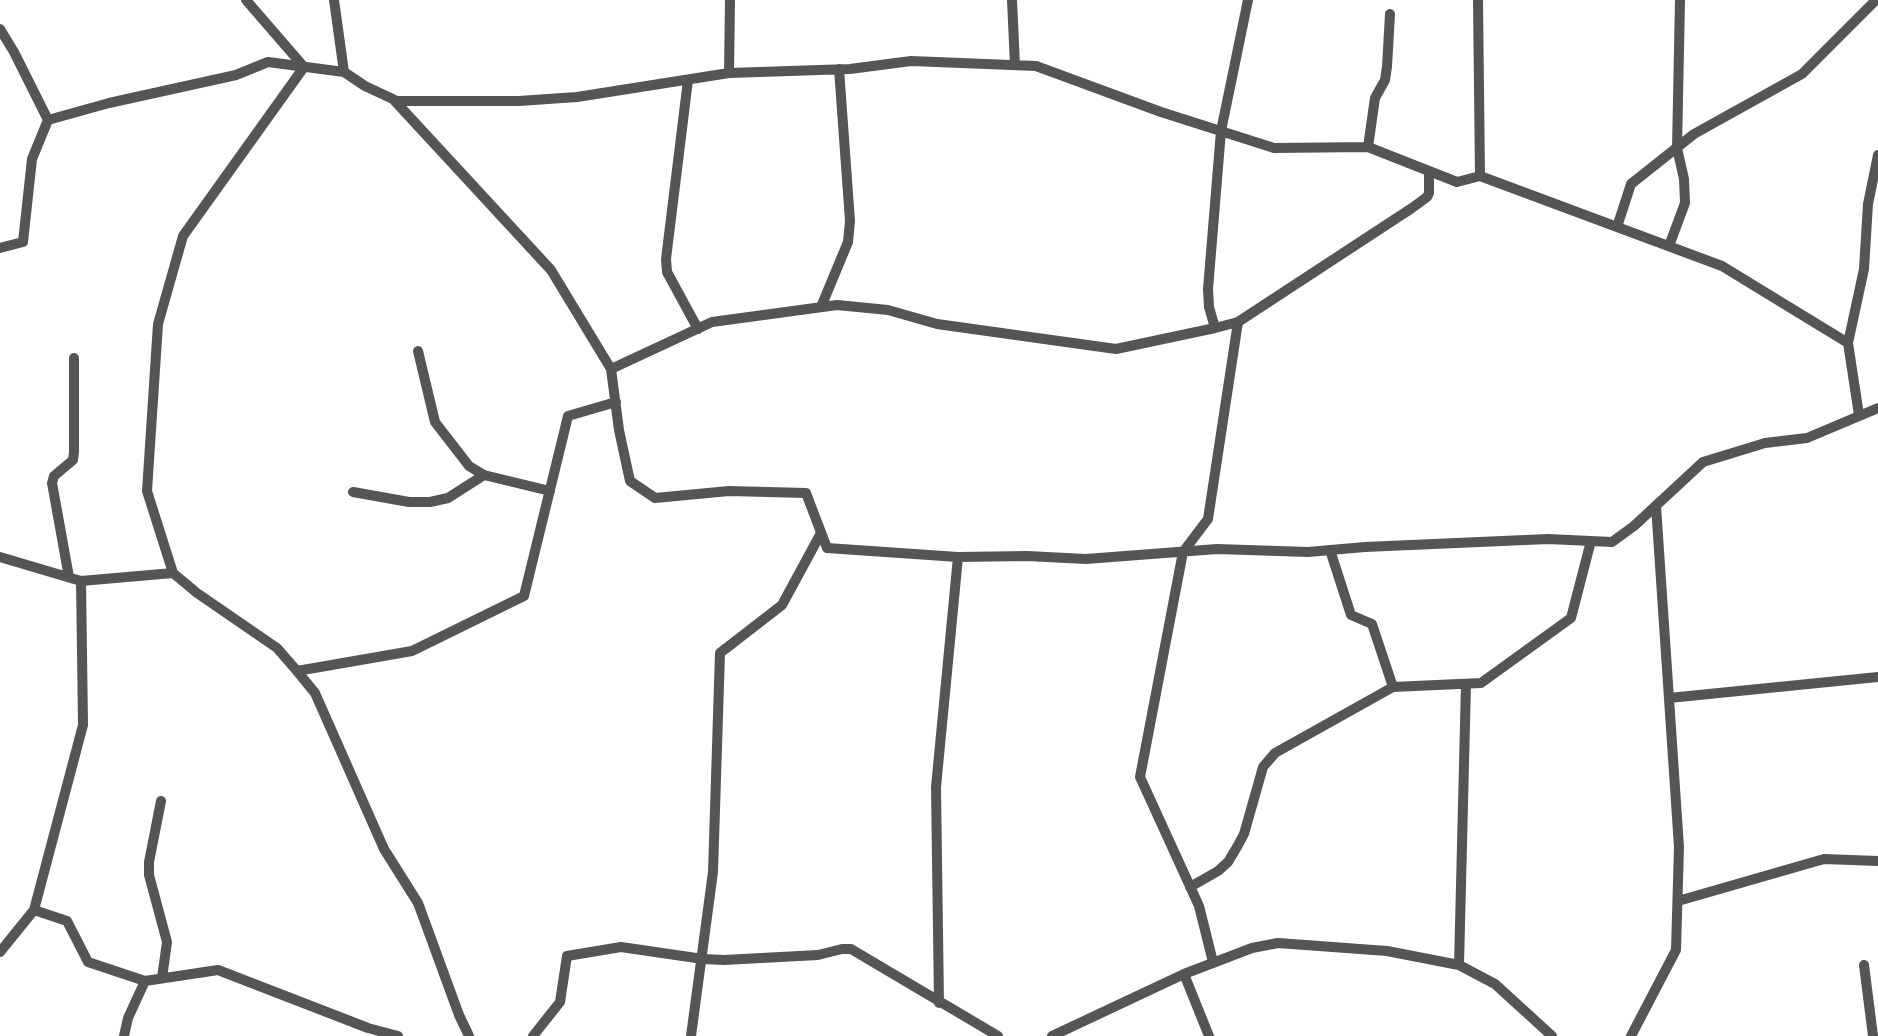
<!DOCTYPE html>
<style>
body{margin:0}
canvas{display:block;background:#fff}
</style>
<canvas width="1878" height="1036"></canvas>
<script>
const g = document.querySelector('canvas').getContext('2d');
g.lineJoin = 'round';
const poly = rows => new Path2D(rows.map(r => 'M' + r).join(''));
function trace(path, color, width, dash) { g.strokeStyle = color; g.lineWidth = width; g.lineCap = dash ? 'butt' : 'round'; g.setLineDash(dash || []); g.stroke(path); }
trace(poly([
 [334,0,344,72],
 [1012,0,1015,65],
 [1478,0,1480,176],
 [0,29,14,52,48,120],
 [729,73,730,0],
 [688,80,666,259,667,272,698,329],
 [393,99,551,270,611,369,619,430,630,481,655,498,729,491,806,493,827,548,958,557,1027,556,1086,559,1217,549,1308,552,1365,547,1548,539,1612,542,1634,526,1703,462,1765,443,1807,438,1878,408],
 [1368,147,1375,98,1385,80,1387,67,1390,14],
 [1617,227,1631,184,1694,134,1802,74,1876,0],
 [1669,246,1685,203,1684,179,1677,148,1680,0],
 [0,248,23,242,32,159,48,120,109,103,236,75,268,62,344,72,365,86,397,101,519,101,577,97,729,73,850,69,911,61,1036,66,1161,112,1274,148,1368,147,1457,182,1480,176,1722,266,1848,343,1859,415],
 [821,307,848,242,850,221,839,69],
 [1215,328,1209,307,1208,289,1221,131,1248,0],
 [1848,343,1864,269,1868,204,1878,155],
 [418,351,435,422,469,466,484,475,550,491],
 [611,369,712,322,837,305,888,310,937,324,1116,349,1215,328,1238,322,1412,208,1427,197,1429,193,1429,171],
 [353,492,409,502,430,502,448,498,484,475],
 [1330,550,1351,615,1372,624,1393,687],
 [0,557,81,581,83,725,34,910,0,952],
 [173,573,147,491,158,324,183,236,304,67,246,0],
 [69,577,52,483,54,476,73,460,74,452,74,358],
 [81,581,173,573,197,593,277,648,297,671,315,693,384,849,418,903,459,1015,469,1036],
 [297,671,412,651,524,596,568,416,616,402],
 [1669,698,1878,677],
 [161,801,149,862,149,875,167,942,162,978],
 [1190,887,1218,871,1228,862,1237,847,1244,834,1263,767,1275,753,1393,687,1481,683,1571,618,1591,541],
 [1678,901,1824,859,1878,861],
 [34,910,67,921,88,962,145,981,218,970,368,1028,398,1036],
 [1213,962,1199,906,1140,777,1183,552,1208,519,1238,322],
 [1459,965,1466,684],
 [1864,965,1873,1036],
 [1184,974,1209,1036],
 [939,1003,936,787,958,557],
 [124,1036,128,1018,145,981],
 [533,1036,560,1002,567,956,621,947,703,959,724,960,818,955,842,949,851,949,998,1036],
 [691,1036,713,872,720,653,782,605,821,533],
 [1052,1036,1184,974,1252,948,1278,943,1387,951,1459,965,1495,984,1552,1036],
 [1631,1036,1676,950,1679,847,1656,506]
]), '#555', 10);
</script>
